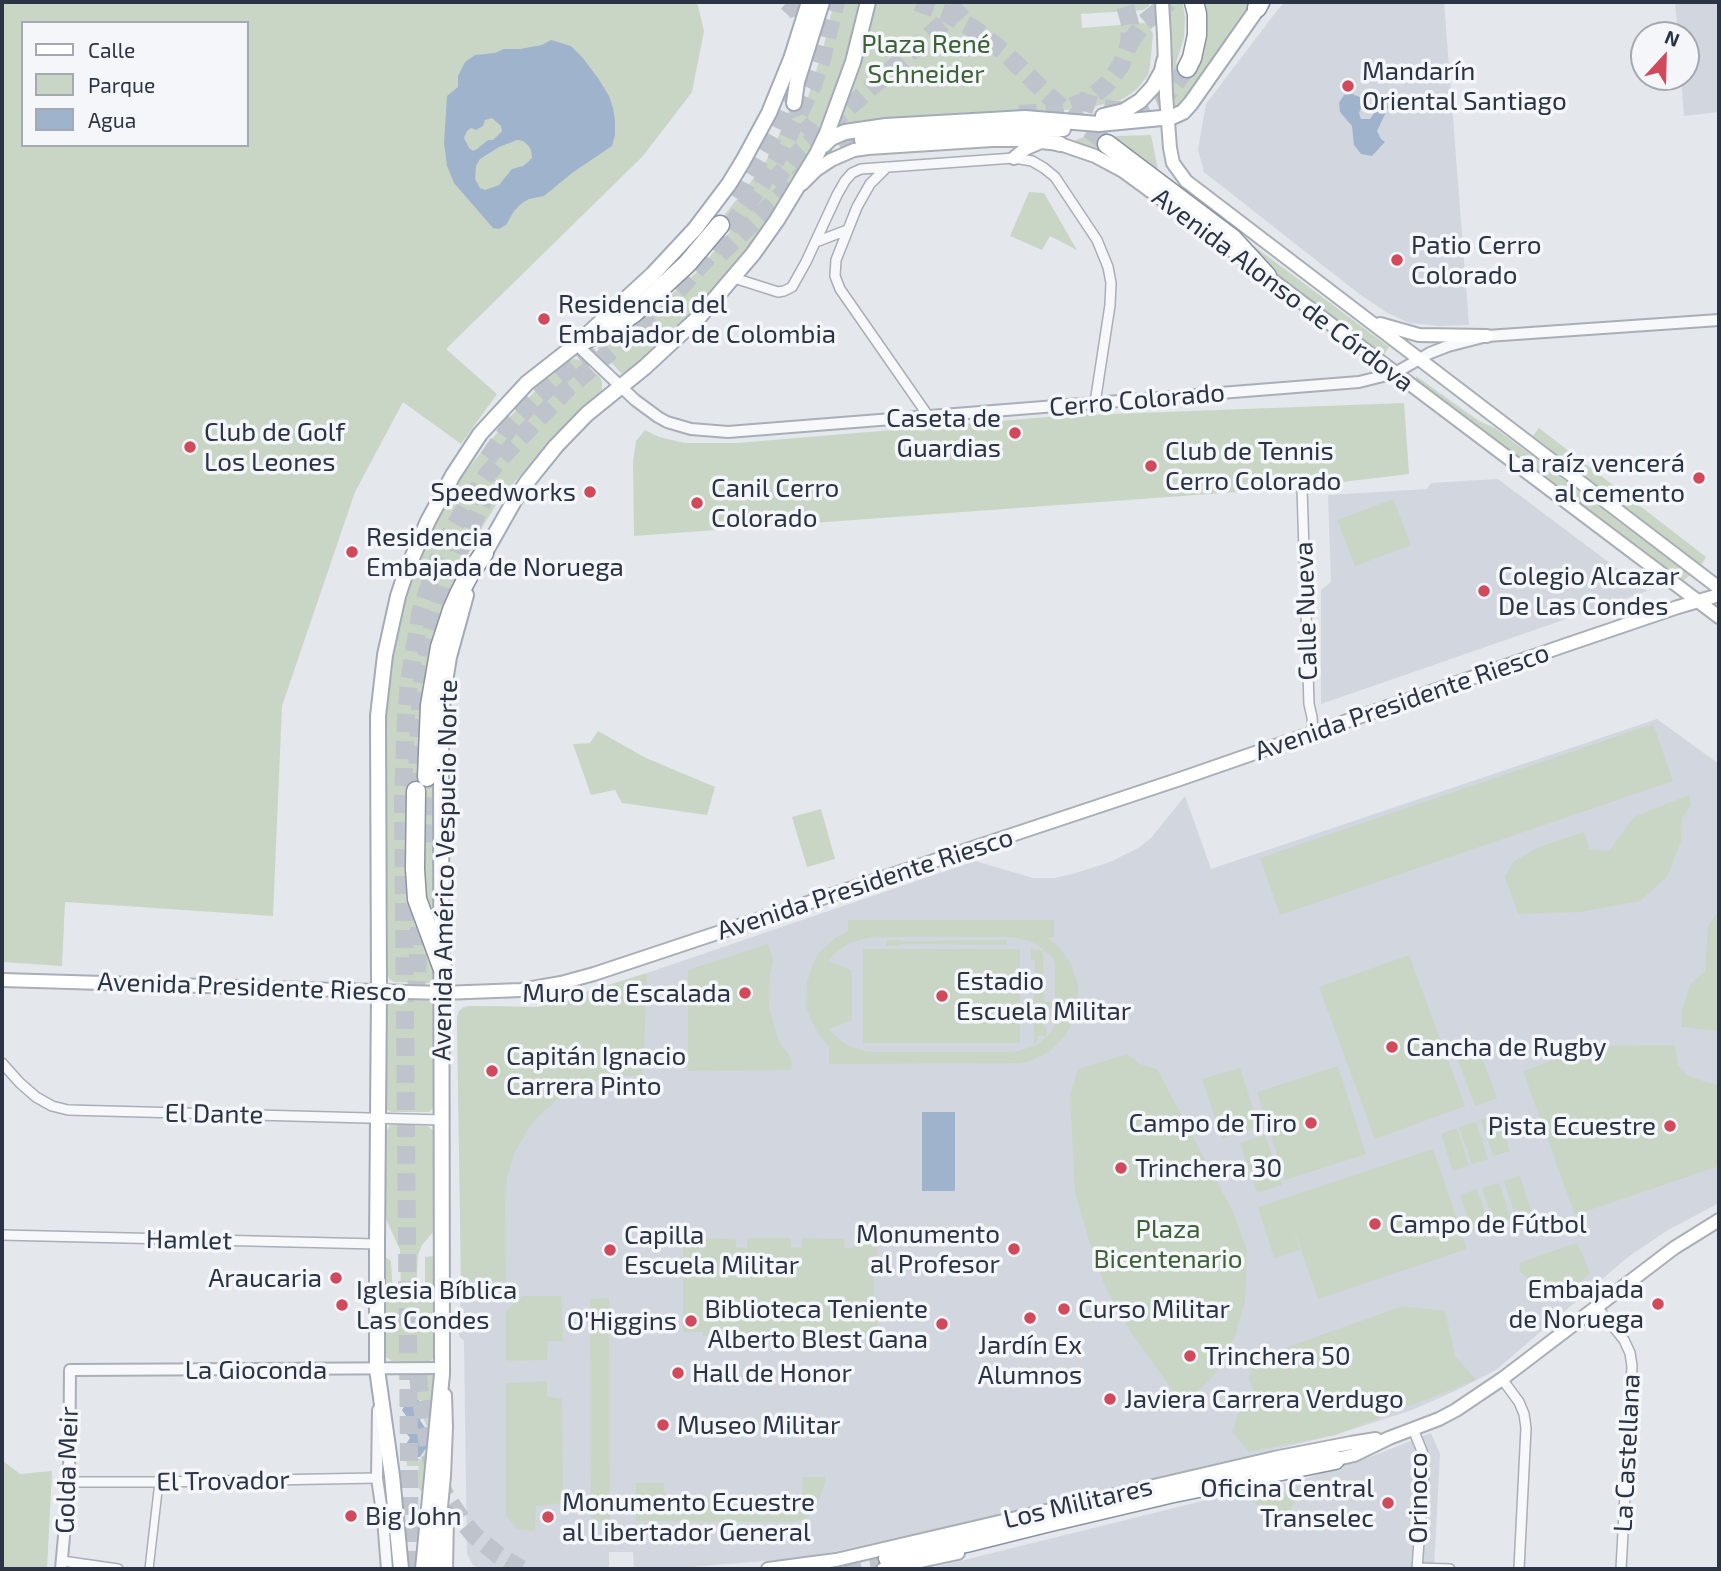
<!DOCTYPE html>
<meta charset="utf-8">
<style>
body{margin:0}
#map{position:relative;width:1721px;height:1571px;overflow:hidden;background:#e4e7ec;font-family:"Exo 2",sans-serif}
canvas{display:block}
.frame{position:absolute;inset:0;border:4px solid #2b3445;pointer-events:none}
.legend{position:absolute;left:21px;top:21px;width:228px;height:126px;box-sizing:border-box;background:#f4f6f9;border:2px solid #a4a8b1;margin:0;padding:9px 12px;list-style:none;font-size:21px;color:#2b3445}
.legend li{display:flex;align-items:center;gap:14px;height:35px}
.legend b{width:35px;border:2px solid #a4a8b1}
.north{position:absolute;left:1630px;top:21px;width:70px;height:70px;box-sizing:border-box;background:#f4f6f9;border:2px solid #a4a8b1;border-radius:50%;rotate:22deg;font-size:19px;font-weight:700;line-height:28px;text-align:center;color:#2b3445}
.north::after{content:'';display:block;margin:auto;width:24px;height:32px;background:#d1495b;clip-path:polygon(50% 0,100% 100%,50% 72%,0 100%)}
</style>
<div id="map">
<canvas width="1721" height="1571"></canvas>
<div class="frame"></div>
<ul class="legend">
<li><b style="height:9px;background:#fff"></b>Calle</li>
<li><b style="height:19px;background:#c9d6c5"></b>Parque</li>
<li><b style="height:19px;background:#9fb4cc"></b>Agua</li>
</ul>
<div class="north">N</div>
</div>
<script>
const g = document.querySelector('canvas').getContext('2d');
g.lineJoin = 'round';
function paint(path, color) { g.fillStyle = color; g.fill(path, 'evenodd'); }
const poly = rows => new Path2D(rows.map(r => 'M' + r).join(''));
function trace(path, color, width, dash) { g.strokeStyle = color; g.lineWidth = width; g.lineCap = dash ? 'butt' : 'round'; g.setLineDash(dash || []); g.stroke(path); }
function drawText(font, color, halo, rows, align = 'center') {
  g.font = font + ' "Exo 2",sans-serif'; g.lineWidth = 7; g.setLineDash([]); g.textBaseline = 'middle'; g.strokeStyle = halo; g.fillStyle = color; for (const [text, x, y, turn = 0] of rows) {
    g.save(); g.translate(x, y); g.rotate((+turn || 0) * Math.PI / 180); g.textAlign = isNaN(turn) ? turn : align; if (halo) g.strokeText(text, 0, 0); g.fillText(text, 0, 0); g.restore();
  }
}
paint(poly([
 [1286,2,1444,2,1469,325,1440,326,1409,323,1386,312,1358,293,1204,172,1198,150,1206,104,1279,8],
 [1675,2,1719,2,1719,112,1684,116,1681,77,1686,77,1686,35,1678,35],
 [1498,479,1647,591,1321,704,1321,590,1331,582,1328,495,1427,489,1431,483],
 [1657,719,1719,764,1719,1203,1668,1230,1628,1257,1496,1370,1457,1390,1412,1410,1335,1435,1034,1507,810,1557,669,1569,634,1569,633,1552,609,1552,609,1569,478,1569,472,1564,467,1554,464,1341,459,1336,461,1281,457,1017,459,1011,463,1007,469,1006,538,1007,647,973,975,861,1033,878,1055,878,1076,873,1110,862,1138,848,1151,838,1185,796,1211,869],
 [1431,1433,1440,1454,1434,1569,928,1569,1198,1502,1307,1478,1378,1454]
]), '#d2d6de');
paint(poly([
 [2,2,697,2,704,31,692,92,643,156,446,349,497,394,461,444,403,402,355,492,282,706,273,916,65,902,62,966,2,962],
 [23,23,247,23,247,145,23,145],
 [834,2,861,2,850,58,807,167,727,280,671,336,622,374,597,348,668,298,696,273,730,232,719,222,763,166,774,147,790,108,804,110,823,49],
 [876,2,1149,2,1149,6,1143,10,1081,14,1082,28,1144,23,1148,24,1153,34,1150,66,1148,75,1137,89,1123,99,1084,109,894,118,838,129],
 [1166,2,1181,2,1183,5,1185,17,1184,38,1176,63,1191,71,1199,2,1252,2,1188,94,1180,104,1169,109],
 [1151,135,1158,170,1165,181,1109,141,1100,152,1076,143,1075,140,1084,137],
 [1029,192,1044,193,1077,250,1050,236,1042,250,1010,236],
 [1227,226,1389,347,1382,357,1268,271],
 [575,359,579,360,600,377,602,382,602,390,558,432,499,500,475,539,450,596,435,778,434,863,436,923,429,911,424,898,419,785,408,787,408,856,433,960,434,975,433,980,429,983,394,982,389,979,387,972,388,916,384,876,386,772,384,736,390,664,403,606,416,560,426,536,457,482,510,417,548,378,570,360],
 [1416,376,1479,421,1495,428,1690,575,1682,582,1416,383],
 [1404,403,1409,474,1292,488,634,536,633,461,636,441,645,430,659,437,685,443,737,443,1059,416],
 [1539,428,1706,557,1701,565,1533,436],
 [1393,499,1411,545,1355,566,1337,520],
 [1653,724,1673,781,1280,915,1260,858],
 [598,731,646,758,715,787,707,815,622,803,615,790,591,795,573,744,590,743],
 [1689,795,1691,805,1682,818,1681,841,1667,877,1640,901,1580,912,1518,914,1505,877,1513,862,1539,847,1584,832,1589,849,1609,851,1634,817],
 [821,809,835,859,807,867,792,817],
 [1719,911,1719,1034,1717,1031,1681,1027,1682,1010,1690,985,1705,971,1708,926],
 [848,920,1054,920,1054,937,1048,938,1059,947,1071,964,1078,985,1078,1002,1087,1002,1087,1009,1077,1009,1070,1027,1065,1036,1049,1052,1030,1061,1019,1063,829,1064,829,1047,819,1035,809,1015,806,1005,807,983,813,963,819,953,835,938,848,931],
 [1012,937,1030,941,1039,946,1054,959,1055,966,1055,1002,1044,1002,1043,951,1031,949,1031,960,1035,961,1034,1002,1031,1002,1031,1009,1034,1009,1034,1043,1037,1043,1037,1036,1047,1036,1046,1026,1043,1026,1043,1009,1055,1010,1055,1022,1052,1032,1037,1045,1018,1051,1008,1052,874,1052,865,1051,849,1046,841,1041,829,1029,852,1020,852,970,828,961,834,954,849,943,867,938,876,937],
 [886,940,900,940,901,941,1007,940,1007,945,901,944,900,946,886,946],
 [768,944,773,960,770,975,769,1008,779,1042,791,1058,792,1067,790,1070,688,1071,688,970],
 [863,949,1020,949,1020,1043,863,1043],
 [1409,955,1465,1106,1375,1139,1319,987],
 [647,973,643,1076,617,1076,591,1082,579,1087,556,1100,537,1118,528,1129,515,1152,507,1177,505,1204,506,1281,461,1281,457,1017,459,1011,469,1006,538,1007],
 [393,999,427,1000,433,1003,434,1005,434,1107,429,1112,391,1112,386,1109,385,1105,386,1006,388,1001],
 [1675,1045,1678,1065,1688,1076,1719,1086,1719,1166,1575,1215,1523,1071,1592,1046],
 [1478,1047,1497,1098,1475,1106,1456,1055],
 [1127,1054,1140,1064,1157,1069,1234,1214,1247,1251,1245,1301,1235,1336,1214,1375,1184,1406,1130,1331,1105,1286,1091,1247,1075,1193,1070,1095,1078,1069],
 [1338,1066,1366,1154,1285,1180,1257,1092],
 [1240,1068,1259,1127,1222,1139,1202,1079],
 [1498,1114,1510,1151,1493,1156,1481,1120],
 [1476,1122,1488,1159,1472,1164,1459,1127],
 [394,1124,428,1126,436,1134,435,1223,433,1232,422,1245,418,1255,416,1290,422,1294,425,1287,425,1257,435,1256,434,1356,432,1360,428,1362,392,1361,386,1357,385,1353,385,1258,389,1259,391,1262,393,1295,401,1296,400,1250,386,1219,385,1133,390,1125],
 [1457,1128,1469,1165,1453,1171,1441,1134],
 [1265,1135,1282,1185,1257,1193,1240,1143],
 [1433,1149,1467,1249,1318,1299,1290,1218,1300,1250,1274,1258,1258,1207],
 [1520,1176,1532,1213,1516,1218,1504,1181],
 [1499,1183,1511,1219,1494,1225,1482,1188],
 [1477,1189,1489,1226,1472,1232,1460,1195],
 [693,1238,736,1239,736,1247,747,1248,748,1238,791,1238,791,1247,801,1248,802,1238,844,1239,845,1248,854,1248,855,1238,877,1238,878,1276,874,1277,874,1304,878,1305,878,1336,703,1336,703,1332,683,1332,683,1247,693,1248],
 [1578,1244,1590,1273,1567,1294,1554,1298,1520,1272,1519,1263,1570,1245],
 [522,1296,561,1296,563,1341,548,1341,547,1360,506,1361,506,1311],
 [609,1298,610,1521,591,1521,590,1299],
 [1403,1306,1445,1311,1455,1356,1476,1380,1335,1435,1249,1452,1232,1432,1240,1409,1253,1389,1249,1379,1254,1359],
 [413,1375,435,1375,437,1377,426,1493,420,1490,412,1479,411,1474,418,1473,419,1466,407,1466,405,1452,410,1459,421,1459,428,1447,423,1438,428,1429,424,1420,428,1411,421,1400,408,1400,405,1405,408,1391,418,1390,418,1384,410,1384],
 [547,1381,547,1396,562,1399,563,1503,536,1506,535,1531,517,1529,506,1515,506,1383],
 [2,1460,20,1474,52,1471,47,1569,2,1569],
 [803,1477,825,1477,825,1483,815,1510,807,1519,793,1522,636,1521,636,1483,664,1483,664,1493,679,1499,802,1499],
 [1307,1487,1291,1508,1288,1530,1273,1514,1250,1500]
]), '#c9d6c5');
paint(poly([
 [551,40,571,46,582,57,598,78,609,96,613,108,615,121,615,135,612,146,572,173,544,196,529,199,522,203,514,211,506,225,499,229,493,228,454,183,447,166,444,143,447,96,458,87,458,76,465,62,475,55,495,53,504,49,520,49,542,45],
 [492,118,501,126,502,131,493,140,488,140,477,149,473,151,469,148,464,138,467,131,471,128,476,130,483,126,485,120],
 [517,140,523,141,528,145,531,150,532,158,528,162,523,166,512,169,499,185,485,190,480,188,475,179,476,166,480,159,499,147],
 [1376,93,1383,93,1387,96,1388,108,1377,131,1381,139,1385,142,1372,156,1361,154,1354,145,1352,126,1340,112,1339,103,1344,95,1352,94,1360,97,1362,106,1359,113,1361,119,1370,119,1375,112,1376,104,1373,97],
 [922,1112,955,1112,955,1191,922,1191],
 [419,1400,425,1411,420,1420,426,1429,421,1438,427,1447,420,1457,409,1457,404,1447,410,1438,403,1429,409,1420,402,1410,408,1401]
]), '#9fb4cc');
trace(poly([
 [794,103,800,120,809,129,830,138,862,140]
]), '#bfc3cb', 14, [14, 7]);
trace(poly([
 [787,2,797,11,805,34],
 [917,2,943,12,976,30,1004,52,1052,99,1107,144],
 [1129,44,1144,23,1169,2],
 [1078,100,1100,107,1114,110,1133,109,1143,107,1161,99,1169,92,1187,68],
 [1019,114,1053,112,1065,109,1088,100,1107,84,1121,65,1129,44,1130,24,1124,2],
 [772,183,801,150,967,2],
 [738,199,776,132,798,84],
 [720,254,824,154,842,142,870,130],
 [488,458,512,424,535,400,562,375,601,344],
 [416,791,421,689,431,633,445,585,454,561,485,498,497,481],
 [423,842,427,777],
 [416,999,420,908],
 [418,1374,420,1394,429,1452,439,1482,446,1496,464,1523,474,1535,498,1555,521,1569],
 [816,1568,888,1558],
 [410,1569,403,800,406,716,409,681,421,610,437,563,447,540,459,518,486,476,502,457,569,387,631,334,673,296,707,258,761,185,781,152,813,85,822,59,836,2]
]), '#bfc3cb', 18, [18, 9]);
const pedestrian = poly([
 [149,1569,159,1482]
]);
const minor = poly([
 [887,167,870,184,857,207,836,260,835,276,840,289,929,417],
 [816,242,847,230],
 [734,278,778,292,784,291,792,287,806,262,837,195,845,181,852,173,861,169,1014,158,1032,161,1044,168,1055,177,1097,240,1108,267,1111,283,1110,305,1095,403],
 [1302,488,1309,704,1312,717,1313,733],
 [2,1063,20,1083,36,1097,52,1106,68,1110,443,1120],
 [2,1235,377,1244],
 [1597,1307,1624,1340,1630,1353,1632,1366,1621,1569],
 [1502,1379,1519,1402,1524,1414,1526,1428,1519,1569],
 [1413,1429,1422,1451,1424,1470,1417,1569],
 [69,1482,159,1482,377,1478],
 [62,1561,118,1569],
 [1417,1568,1450,1569]
]);
const tertiary = poly([
 [576,344,635,400,658,417,667,422,691,429,728,432,1359,382,1395,373,1430,353,1448,346,1487,336,1719,320],
 [378,1410,377,1478,383,1519,387,1569],
 [61,1569,69,1482,70,1370,442,1368]
]);
const secondary = poly([
 [1162,2,1164,36,1166,95,1170,148,1173,163,1186,181,1719,588],
 [1014,158,1025,149,1041,142],
 [802,184,816,170,831,160,854,150,868,148,992,140,1021,140,1060,144,1095,156,1123,171,1245,260],
 [1263,273,1719,617],
 [1380,324,1419,335,1487,336],
 [2,980,442,993,521,990,561,983,594,974,1180,779,1566,645,1678,607,1719,595],
 [1329,1461,1354,1455,1389,1438,1439,1419,1456,1410,1502,1379,1674,1248,1719,1220],
 [435,1569,444,1476,446,1427,445,1395],
 [446,1569,447,1514],
 [768,1569,836,1560,1274,1458,1351,1443,1376,1439],
 [883,1569,958,1553]
]);
const primary = poly([
 [794,103,797,82,822,2],
 [1103,116,1124,111,1140,101,1153,87,1162,71,1164,61],
 [1032,135,1060,144],
 [862,140,987,130,1063,129],
 [824,145,831,138,845,132,886,126,1025,118,1099,124,1172,117,1183,112,1191,103,1262,2],
 [479,563,514,501,527,482,556,446,587,414,645,367,700,316,753,254,777,220,817,154,827,133,853,62,868,2],
 [401,1569,392,1476,377,1369,377,1244,379,991,378,716,385,655,398,596,406,572,428,521,453,475,480,434,527,383,578,343,653,274,695,229,729,184,743,161,769,113,791,59,809,2],
 [423,1569,442,1374,441,726,443,694,449,657,466,595]
]);
const motorway = poly([
 [1257,8,1260,2],
 [1187,68,1192,58,1197,35,1197,14,1194,2],
 [1107,144,1233,239,1267,276],
 [578,343,616,325,634,313,687,264,720,225],
 [427,777,430,705,440,647,452,610,460,592,469,575,484,553],
 [416,791,415,869,417,899,442,967],
 [888,1558,966,1543,1046,1523,1169,1494,1335,1460]
]);
trace(pedestrian, '#a9aeb7', 10);
trace(minor, '#a9aeb7', 12);
trace(tertiary, '#a9aeb7', 14);
trace(secondary, '#a9aeb7', 16);
trace(primary, '#a3abb8', 18);
trace(motorway, '#8b94a3', 21);
trace(pedestrian, '#f7f8fa', 7);
trace(minor, '#f7f8fa', 9);
trace(tertiary, '#f7f8fa', 10);
trace(secondary, '#fff', 12);
trace(primary, '#fff', 14);
trace(motorway, '#fff', 18);
for (const [x, y, r, color] of [
 [1348,86,7,"#d1495b"],
 [1397,260,7,"#d1495b"],
 [544,319,7,"#d1495b"],
 [1015,433,7,"#d1495b"],
 [190,447,7,"#d1495b"],
 [1151,466,7,"#d1495b"],
 [1699,478,7,"#d1495b"],
 [590,492,7,"#d1495b"],
 [697,503,7,"#d1495b"],
 [352,552,7,"#d1495b"],
 [1484,591,7,"#d1495b"],
 [745,993,7,"#d1495b"],
 [942,996,7,"#d1495b"],
 [1392,1047,7,"#d1495b"],
 [492,1071,7,"#d1495b"],
 [1311,1123,7,"#d1495b"],
 [1670,1126,7,"#d1495b"],
 [1121,1168,7,"#d1495b"],
 [1375,1224,7,"#d1495b"],
 [1014,1249,7,"#d1495b"],
 [610,1250,7,"#d1495b"],
 [336,1278,7,"#d1495b"],
 [1658,1304,7,"#d1495b"],
 [342,1305,7,"#d1495b"],
 [1064,1309,7,"#d1495b"],
 [1030,1318,7,"#d1495b"],
 [691,1321,7,"#d1495b"],
 [942,1324,7,"#d1495b"],
 [1190,1356,7,"#d1495b"],
 [678,1373,7,"#d1495b"],
 [1110,1399,7,"#d1495b"],
 [663,1425,7,"#d1495b"],
 [1388,1503,7,"#d1495b"],
 [351,1516,7,"#d1495b"],
 [548,1517,7,"#d1495b"]
]) { const dot = new Path2D(); dot.arc(x, y, r, 0, 2 * Math.PI); g.fillStyle = color; g.fill(dot); trace(dot, '#f4f6f9', 2.5); }
drawText('26px', '#3f6138', '#f4f6f9', [
 ["Plaza René",926,44],
 ["Schneider",926,74],
 ["Plaza",1168,1229],
 ["Bicentenario",1168,1259]
]);
drawText('26px', '#2b3445', '#f4f6f9', [
 ["Mandarín",1362,71],
 ["Oriental Santiago",1362,101],
 ["Patio Cerro",1411,245],
 ["Colorado",1411,275],
 ["Residencia del",558,304],
 ["Embajador de Colombia",558,334],
 ["Caseta de",1001,418,"right"],
 ["Guardias",1001,448,"right"],
 ["Club de Golf",204,432],
 ["Los Leones",204,462],
 ["Club de Tennis",1165,451],
 ["Cerro Colorado",1165,481],
 ["La raíz vencerá",1685,463,"right"],
 ["al cemento",1685,493,"right"],
 ["Canil Cerro",711,488],
 ["Colorado",711,518],
 ["Speedworks",576,492,"right"],
 ["Residencia",366,537],
 ["Embajada de Noruega",366,567],
 ["Colegio Alcazar",1498,576],
 ["De Las Condes",1498,606],
 ["Estadio",956,981],
 ["Escuela Militar",956,1011],
 ["Muro de Escalada",731,993,"right"],
 ["Cancha de Rugby",1406,1047],
 ["Capitán Ignacio",506,1056],
 ["Carrera Pinto",506,1086],
 ["Campo de Tiro",1297,1123,"right"],
 ["Pista Ecuestre",1656,1126,"right"],
 ["Trinchera 30",1135,1168],
 ["Campo de Fútbol",1389,1224],
 ["Monumento",1000,1234,"right"],
 ["al Profesor",1000,1264,"right"],
 ["Capilla",624,1235],
 ["Escuela Militar",624,1265],
 ["Araucaria",322,1278,"right"],
 ["Embajada",1644,1289,"right"],
 ["de Noruega",1644,1319,"right"],
 ["Iglesia Bíblica",356,1290],
 ["Las Condes",356,1320],
 ["Biblioteca Teniente",928,1309,"right"],
 ["Alberto Blest Gana",928,1339,"right"],
 ["Curso Militar",1078,1309],
 ["O'Higgins",677,1321,"right"],
 ["Jardín Ex",1030,1345,"center"],
 ["Alumnos",1030,1375,"center"],
 ["Trinchera 50",1204,1356],
 ["Hall de Honor",692,1373],
 ["Javiera Carrera Verdugo",1124,1399],
 ["Museo Militar",677,1425],
 ["Oficina Central",1374,1488,"right"],
 ["Transelec",1374,1518,"right"],
 ["Monumento Ecuestre",562,1502],
 ["al Libertador General",562,1532],
 ["Big John",365,1516]
], 'left');
drawText('26px', '#2b3445', '#f4f6f9', [
 ["Avenida Alonso de Córdova",1283,290,37],
 ["Cerro Colorado",1137,400,-5],
 ["Calle Nueva",1306,611,-92],
 ["Avenida Presidente Riesco",1402,702,-19],
 ["Avenida Américo Vespucio Norte",445,870,-89],
 ["Avenida Presidente Riesco",865,884,-18],
 ["Avenida Presidente Riesco",252,987,2],
 ["El Dante",214,1114,1],
 ["Hamlet",189,1240,1],
 ["La Gioconda",256,1370],
 ["La Castellana",1627,1453,-87],
 ["Golda Meir",67,1470,-88],
 ["El Trovador",223,1481,-1],
 ["Orinoco",1418,1498,-90],
 ["Los Militares",1078,1503,-13]
]);
</script>
